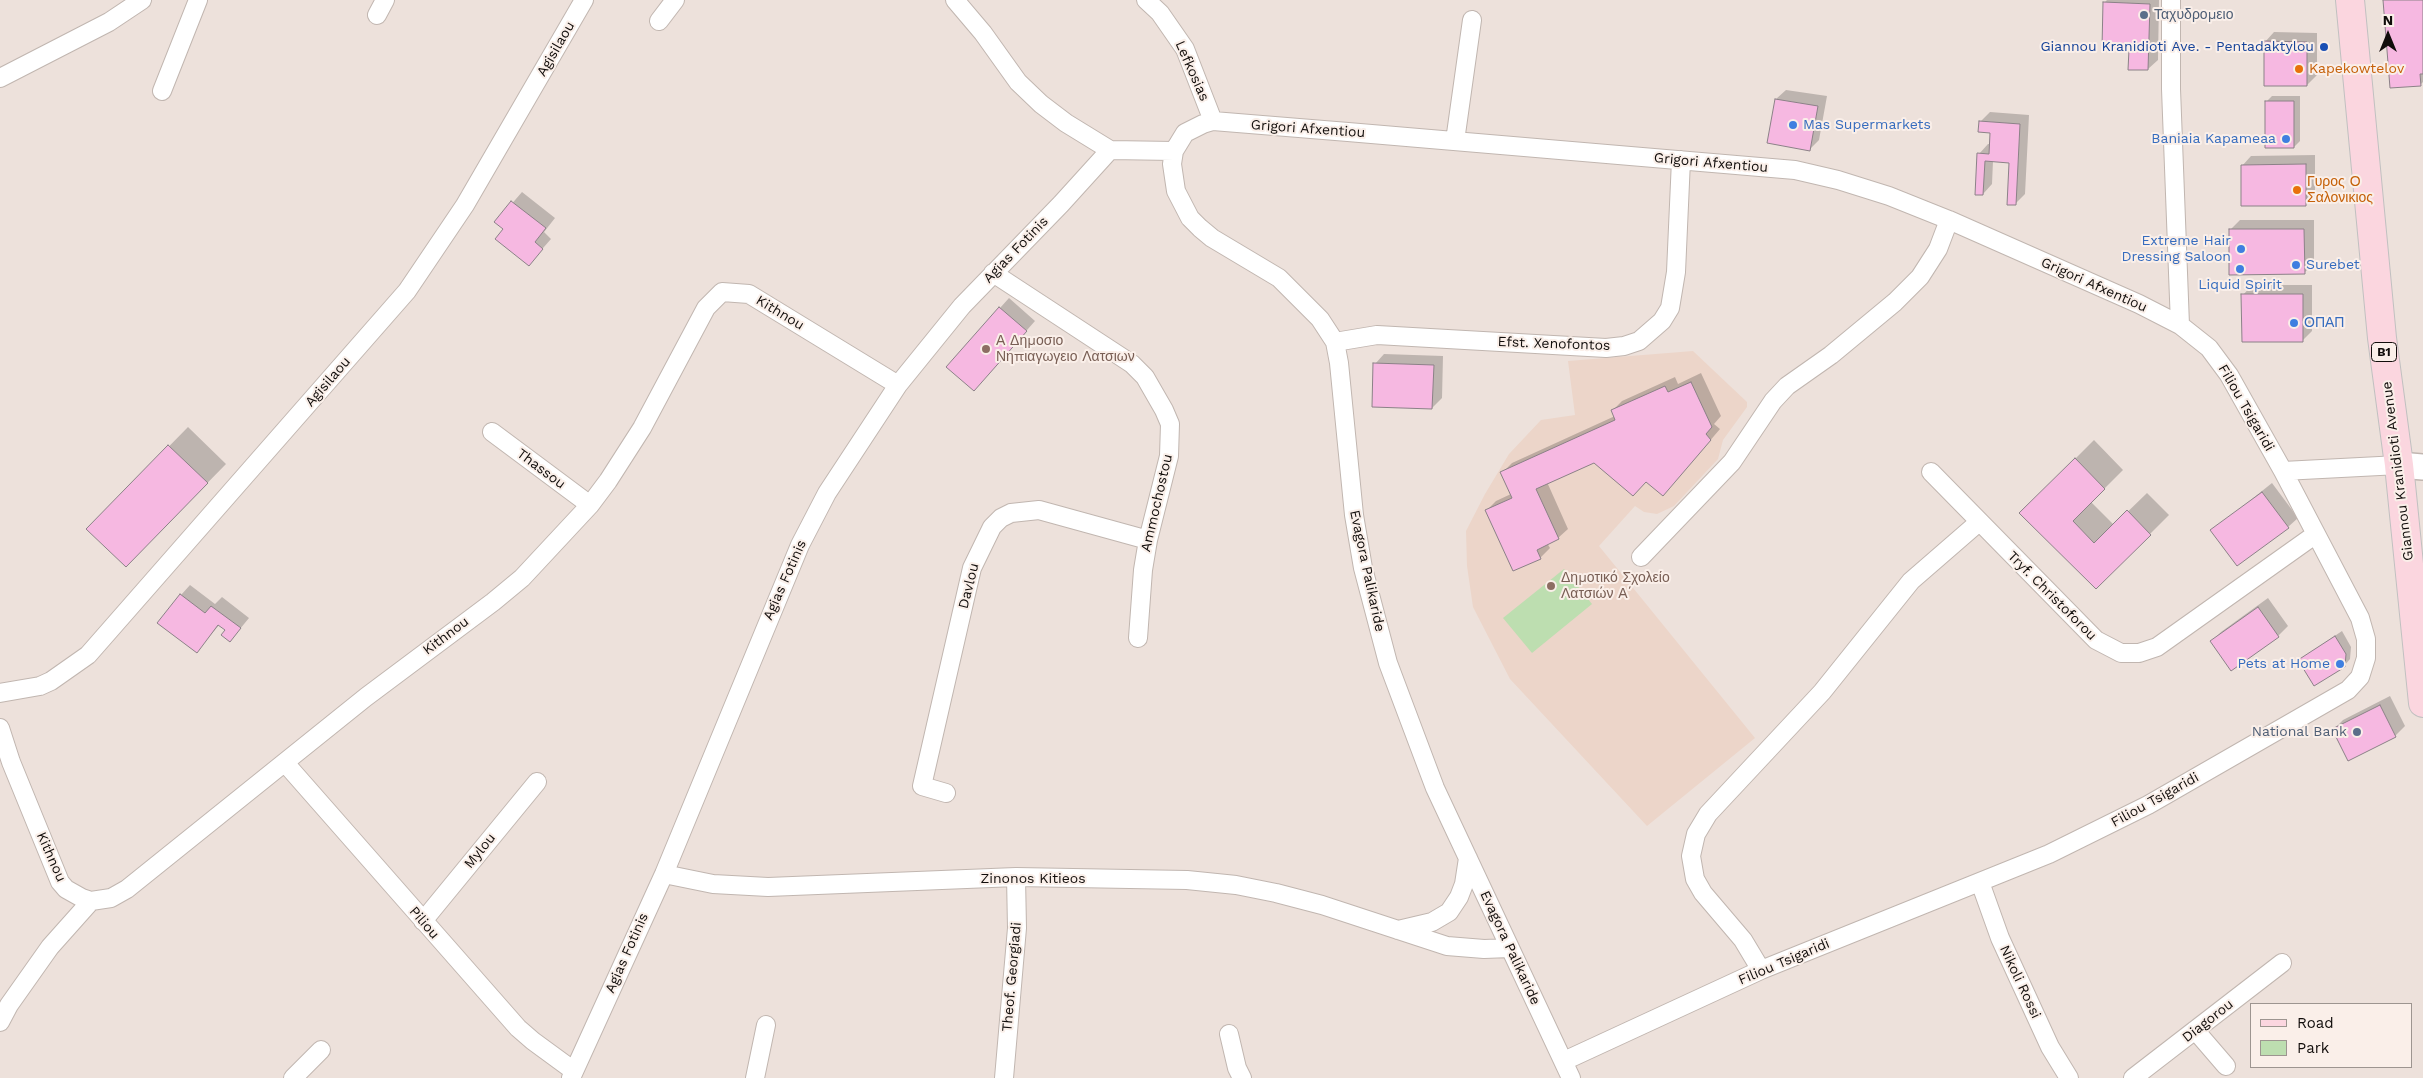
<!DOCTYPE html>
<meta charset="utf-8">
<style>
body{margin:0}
#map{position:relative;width:2423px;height:1078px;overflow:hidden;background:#ede1db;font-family:"Work Sans",sans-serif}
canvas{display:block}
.legend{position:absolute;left:2250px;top:1003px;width:162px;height:65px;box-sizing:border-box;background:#faefe9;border:1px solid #9d9590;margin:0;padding:6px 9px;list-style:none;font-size:15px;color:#110d0b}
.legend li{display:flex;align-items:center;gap:10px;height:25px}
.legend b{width:25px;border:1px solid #9d9590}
.north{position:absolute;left:2363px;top:10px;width:50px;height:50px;-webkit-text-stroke:4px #faefe9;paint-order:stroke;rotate:0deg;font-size:14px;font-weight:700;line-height:20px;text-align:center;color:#110d0b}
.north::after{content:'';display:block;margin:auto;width:18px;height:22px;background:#110d0b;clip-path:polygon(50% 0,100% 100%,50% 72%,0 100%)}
</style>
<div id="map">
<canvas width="2423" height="1078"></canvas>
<ul class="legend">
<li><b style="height:6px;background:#fbd6df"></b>Road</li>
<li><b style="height:14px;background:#bddeb0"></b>Park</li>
</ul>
<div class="north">N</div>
</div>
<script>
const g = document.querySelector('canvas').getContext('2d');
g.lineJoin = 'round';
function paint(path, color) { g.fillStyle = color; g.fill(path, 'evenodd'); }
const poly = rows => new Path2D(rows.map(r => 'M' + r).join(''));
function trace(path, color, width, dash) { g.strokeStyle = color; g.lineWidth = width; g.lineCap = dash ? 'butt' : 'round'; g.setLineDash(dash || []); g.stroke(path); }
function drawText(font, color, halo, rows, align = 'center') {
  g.font = font + ' "Work Sans",sans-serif'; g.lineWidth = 4; g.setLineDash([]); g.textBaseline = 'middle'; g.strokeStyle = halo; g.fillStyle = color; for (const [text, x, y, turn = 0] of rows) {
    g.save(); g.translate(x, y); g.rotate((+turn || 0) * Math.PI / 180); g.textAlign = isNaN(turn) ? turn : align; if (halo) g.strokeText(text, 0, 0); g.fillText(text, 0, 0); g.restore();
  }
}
paint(poly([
 [1693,351,1747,402,1747,407,1723,440,1718,459,1674,506,1657,514,1644,512,1635,506,1599,546,1755,738,1647,826,1510,679,1473,607,1467,566,1466,531,1485,494,1509,454,1541,420,1575,415,1568,361]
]), '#ecd5c9');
paint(poly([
 [1564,569,1592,604,1532,653,1503,618]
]), '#bddeb0');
paint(poly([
 [2107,0,2159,0,2158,60,2148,69,2130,48,2104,3],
 [2384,0,2423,0,2423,82,2420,85],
 [2274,32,2317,33,2317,75,2307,85,2265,42],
 [1786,90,1827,96,1819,140,1810,149,1776,99],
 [2272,96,2300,96,2300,141,2294,147,2266,102],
 [1990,112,2029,115,2025,194,2015,204,2011,162,1993,161,1992,184,1983,194,1979,154,1988,144,1991,144,1991,132,1980,122],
 [2315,155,2315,195,2305,205,2242,166,2251,156],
 [522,192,555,218,544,232,551,239,529,264,505,229,496,222],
 [2240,220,2314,220,2314,263,2304,273,2230,230],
 [2252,285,2312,285,2312,331,2302,341,2243,295],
 [1009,298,1035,321,983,380,1000,308],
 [1384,354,1443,356,1442,398,1432,408,1375,364],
 [1701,373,1721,416,1714,424,1720,429,1672,485,1646,481,1594,461,1547,482,1568,529,1558,538,1547,543,1550,548,1540,558,1487,510,1496,501,1511,494,1502,473,1512,463,1615,416,1612,411,1622,401,1675,377,1678,384],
 [188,427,226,464,126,566,88,529],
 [2094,440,2123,470,2091,502,2114,525,2147,493,2169,515,2096,588,2021,513],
 [2272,483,2298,518,2288,527,2212,531],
 [190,585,215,604,222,597,249,618,230,641,226,630,220,624,196,652,181,595],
 [2268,598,2288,626,2278,636,2211,642,2221,632],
 [2342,631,2351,647,2350,659,2344,666,2299,660],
 [2390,696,2405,726,2395,736,2333,730,2343,720]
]), '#0003');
const building = poly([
 [2383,0,2423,0,2423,74,2420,74,2421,86,2390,88,2383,0],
 [2103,2,2150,4,2148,70,2128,70,2129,49,2102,48,2103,2],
 [2264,41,2307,42,2307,86,2264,86,2264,41],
 [1775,99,1818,106,1810,151,1767,143,1775,99],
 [2265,101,2294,101,2294,148,2265,148,2265,101],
 [1979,121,2020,124,2016,205,2007,205,2009,163,1985,161,1983,195,1975,195,1977,153,1989,154,1990,133,1978,132,1979,121],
 [2306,164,2306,206,2241,206,2241,165,2306,164],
 [511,201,546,228,535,242,543,249,529,266,495,239,503,229,494,222,511,201],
 [2229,229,2304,229,2305,274,2229,275,2229,229],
 [2241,294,2303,294,2303,342,2242,342,2241,294],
 [999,307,1027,331,974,391,946,367,999,307],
 [1373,363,1434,365,1432,409,1372,407,1373,363],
 [1691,382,1712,427,1706,434,1711,440,1663,496,1646,482,1633,496,1594,463,1536,489,1559,539,1537,550,1541,559,1513,571,1485,510,1512,498,1500,472,1615,420,1611,410,1665,386,1668,392,1691,382],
 [168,445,208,483,126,567,86,529,168,445],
 [2075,458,2105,489,2073,521,2094,543,2127,510,2151,535,2096,589,2019,513,2075,458],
 [2262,492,2289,528,2237,566,2210,530,2262,492],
 [180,594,205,613,211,606,241,628,230,642,221,635,225,630,218,625,197,653,157,623,180,594],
 [2258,607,2279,637,2231,671,2210,641,2258,607],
 [2335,636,2346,654,2345,667,2314,686,2298,660,2335,636],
 [2380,705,2396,737,2348,761,2332,729,2380,705]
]);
paint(building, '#f6b8e1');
trace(building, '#8b8187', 1);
const street = poly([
 [955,0,983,33,1018,82,1041,104,1066,123,1110,150,1174,151],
 [1146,0,1160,13,1185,49,1213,121],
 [2171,0,2171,89,2180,325],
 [377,15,385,0],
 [659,21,675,0],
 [0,78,109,22,142,0],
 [162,91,198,0],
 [1455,141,1472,20],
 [993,273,1132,364,1145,377,1164,410,1170,424,1169,456,1148,540,1143,570,1138,638],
 [1335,342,1377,335,1606,348,1624,346,1639,341,1662,321,1670,308,1676,272,1681,160],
 [492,432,590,505],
 [2283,471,2399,465],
 [1931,472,2096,640,2121,653,2139,653,2157,647,2316,534],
 [1641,557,1732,462,1773,401,1787,386,1831,355,1895,302,1920,277,1938,249,1949,220],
 [0,693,40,686,51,681,88,655,407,291,465,205,584,0],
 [0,728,11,762,60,882,66,889,82,898,91,901,111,898,127,889,366,697,493,602,522,578,590,505,608,481,642,428,706,308,722,292,749,294,898,385],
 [286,764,518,1028,533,1041,574,1071],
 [946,793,922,786,972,568,992,527,1001,518,1011,513,1039,510,1148,540],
 [664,874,713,884,768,887,1016,877,1187,880,1236,885,1276,893,1322,905,1447,946,1484,949,1510,948],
 [1980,882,2000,938,2050,1047,2069,1078],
 [423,921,537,782],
 [1398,930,1432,922,1449,912,1459,897,1464,884,1468,858],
 [1761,970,1743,940,1703,893,1695,879,1691,856,1696,834,1708,814,1822,692,1911,581,1979,522],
 [0,1022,9,1005,50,947,91,901],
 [2195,1030,2226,1066],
 [1229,1034,1237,1068,1242,1078],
 [1564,1061,1761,970,2049,854,2148,805,2348,690,2360,677,2366,658,2366,639,2360,618,2283,471,2229,375,2209,348,2180,325,2139,304,1949,220,1889,196,1838,180,1795,170,1348,132,1213,121,1203,124,1185,133,1174,151,1172,164,1176,191,1190,218,1200,228,1212,238,1279,278,1320,319,1335,342,1339,363,1354,515,1363,568,1388,663,1435,788,1571,1078],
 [293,1078,321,1050],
 [571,1078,664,874,800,545,827,493,898,385,962,306,1061,204,1110,150],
 [755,1078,766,1025],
 [1004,1078,1017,928,1016,877],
 [2133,1078,2282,963]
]);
const secondary = poly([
 [2399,465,2423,467]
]);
const primary = poly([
 [2350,0,2382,338,2399,465,2423,703]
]);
trace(street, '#c1b6b0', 20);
trace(secondary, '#c1b6b0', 28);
trace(primary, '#c1c0c0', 30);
trace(street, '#fff', 18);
trace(secondary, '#fff', 25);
trace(primary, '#fbd6df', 28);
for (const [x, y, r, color] of [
 [2144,15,5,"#5c6f8a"],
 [2324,47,5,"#1a4fb4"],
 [2299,69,5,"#e8710a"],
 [1793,125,5,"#3f7fe0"],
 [2286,139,5,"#3f7fe0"],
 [2297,190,5,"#e8710a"],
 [2241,249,5,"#3f7fe0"],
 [2296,265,5,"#3f7fe0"],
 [2240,269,5,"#3f7fe0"],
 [2294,323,5,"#3f7fe0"],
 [986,349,5,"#8d6e63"],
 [1551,586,5,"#8d6e63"],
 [2340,664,5,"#3f7fe0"],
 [2357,732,5,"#5c6f8a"]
]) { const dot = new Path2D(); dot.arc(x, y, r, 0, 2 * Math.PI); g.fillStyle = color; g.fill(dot); trace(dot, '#faefe9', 2); }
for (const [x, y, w] of [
 [2384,352,25]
]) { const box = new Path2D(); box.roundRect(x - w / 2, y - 9.5, w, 19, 4); g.fillStyle = '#faefe9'; g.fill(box); trace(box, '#110d0b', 1); }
drawText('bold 12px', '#110d0b', null, [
 ["B1",2384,352]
]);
drawText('14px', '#4e5e75', '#faefe9', [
 ["Ταχυδρομειο",2154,15],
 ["National Bank",2347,732,"right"]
], 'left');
drawText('14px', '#164399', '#faefe9', [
 ["Giannou Kranidioti Ave. - Pentadaktylou",2314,47]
], 'right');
drawText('14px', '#110d0b', '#faefe9', [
 ["Agisilaou",556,49,-60],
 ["Lefkosias",1192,71,66],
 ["Grigori Afxentiou",1308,129,4],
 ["Grigori Afxentiou",1711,163,5],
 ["Agias Fotinis",1016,250,-46],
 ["Grigori Afxentiou",2094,285,24],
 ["Kithnou",780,313,31],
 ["Efst. Xenofontos",1554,344,2],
 ["Agisilaou",328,382,-49],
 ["Filiou Tsigaridi",2246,408,60],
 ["Thassou",541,469,37],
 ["Giannou Kranidioti Avenue",2398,471,-97],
 ["Ammochostou",1157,503,-77],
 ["Evagora Palikaride",1367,571,78],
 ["Agias Fotinis",785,580,-66],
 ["Davlou",969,586,-76],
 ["Tryf. Christoforou",2052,596,45],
 ["Kithnou",446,636,-37],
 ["Filiou Tsigaridi",2155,800,-29],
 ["Mylou",480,851,-51],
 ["Kithnou",51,857,66],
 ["Zinonos Kitieos",1033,879],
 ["Piliou",424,923,49],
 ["Evagora Palikaride",1510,948,65],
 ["Agias Fotinis",627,953,-66],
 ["Filiou Tsigaridi",1784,962,-23],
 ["Theof. Georgiadi",1012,977,-85],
 ["Nikoli Rossi",2020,982,65],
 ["Diagorou",2208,1021,-38]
]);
drawText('14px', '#c56008', '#faefe9', [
 ["Kapekowtelov",2309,69],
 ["Γυρος Ο",2307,182],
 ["Σαλονικιος",2307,198]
], 'left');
drawText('14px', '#366cbe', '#faefe9', [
 ["Mas Supermarkets",1803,125],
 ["Baniaia Kapameaa",2276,139,"right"],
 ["Extreme Hair",2231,241,"right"],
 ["Dressing Saloon",2231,257,"right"],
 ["Surebet",2306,265],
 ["Liquid Spirit",2240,285,"center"],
 ["ΟΠΑΠ",2304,323],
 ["Pets at Home",2330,664,"right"]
], 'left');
drawText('14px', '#785e54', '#faefe9', [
 ["Α Δημοσιο",996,341],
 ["Νηπιαγωγειο Λατσιων",996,357],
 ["Δημοτικό Σχολείο",1561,578],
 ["Λατσιών Α΄",1561,594]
], 'left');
</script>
